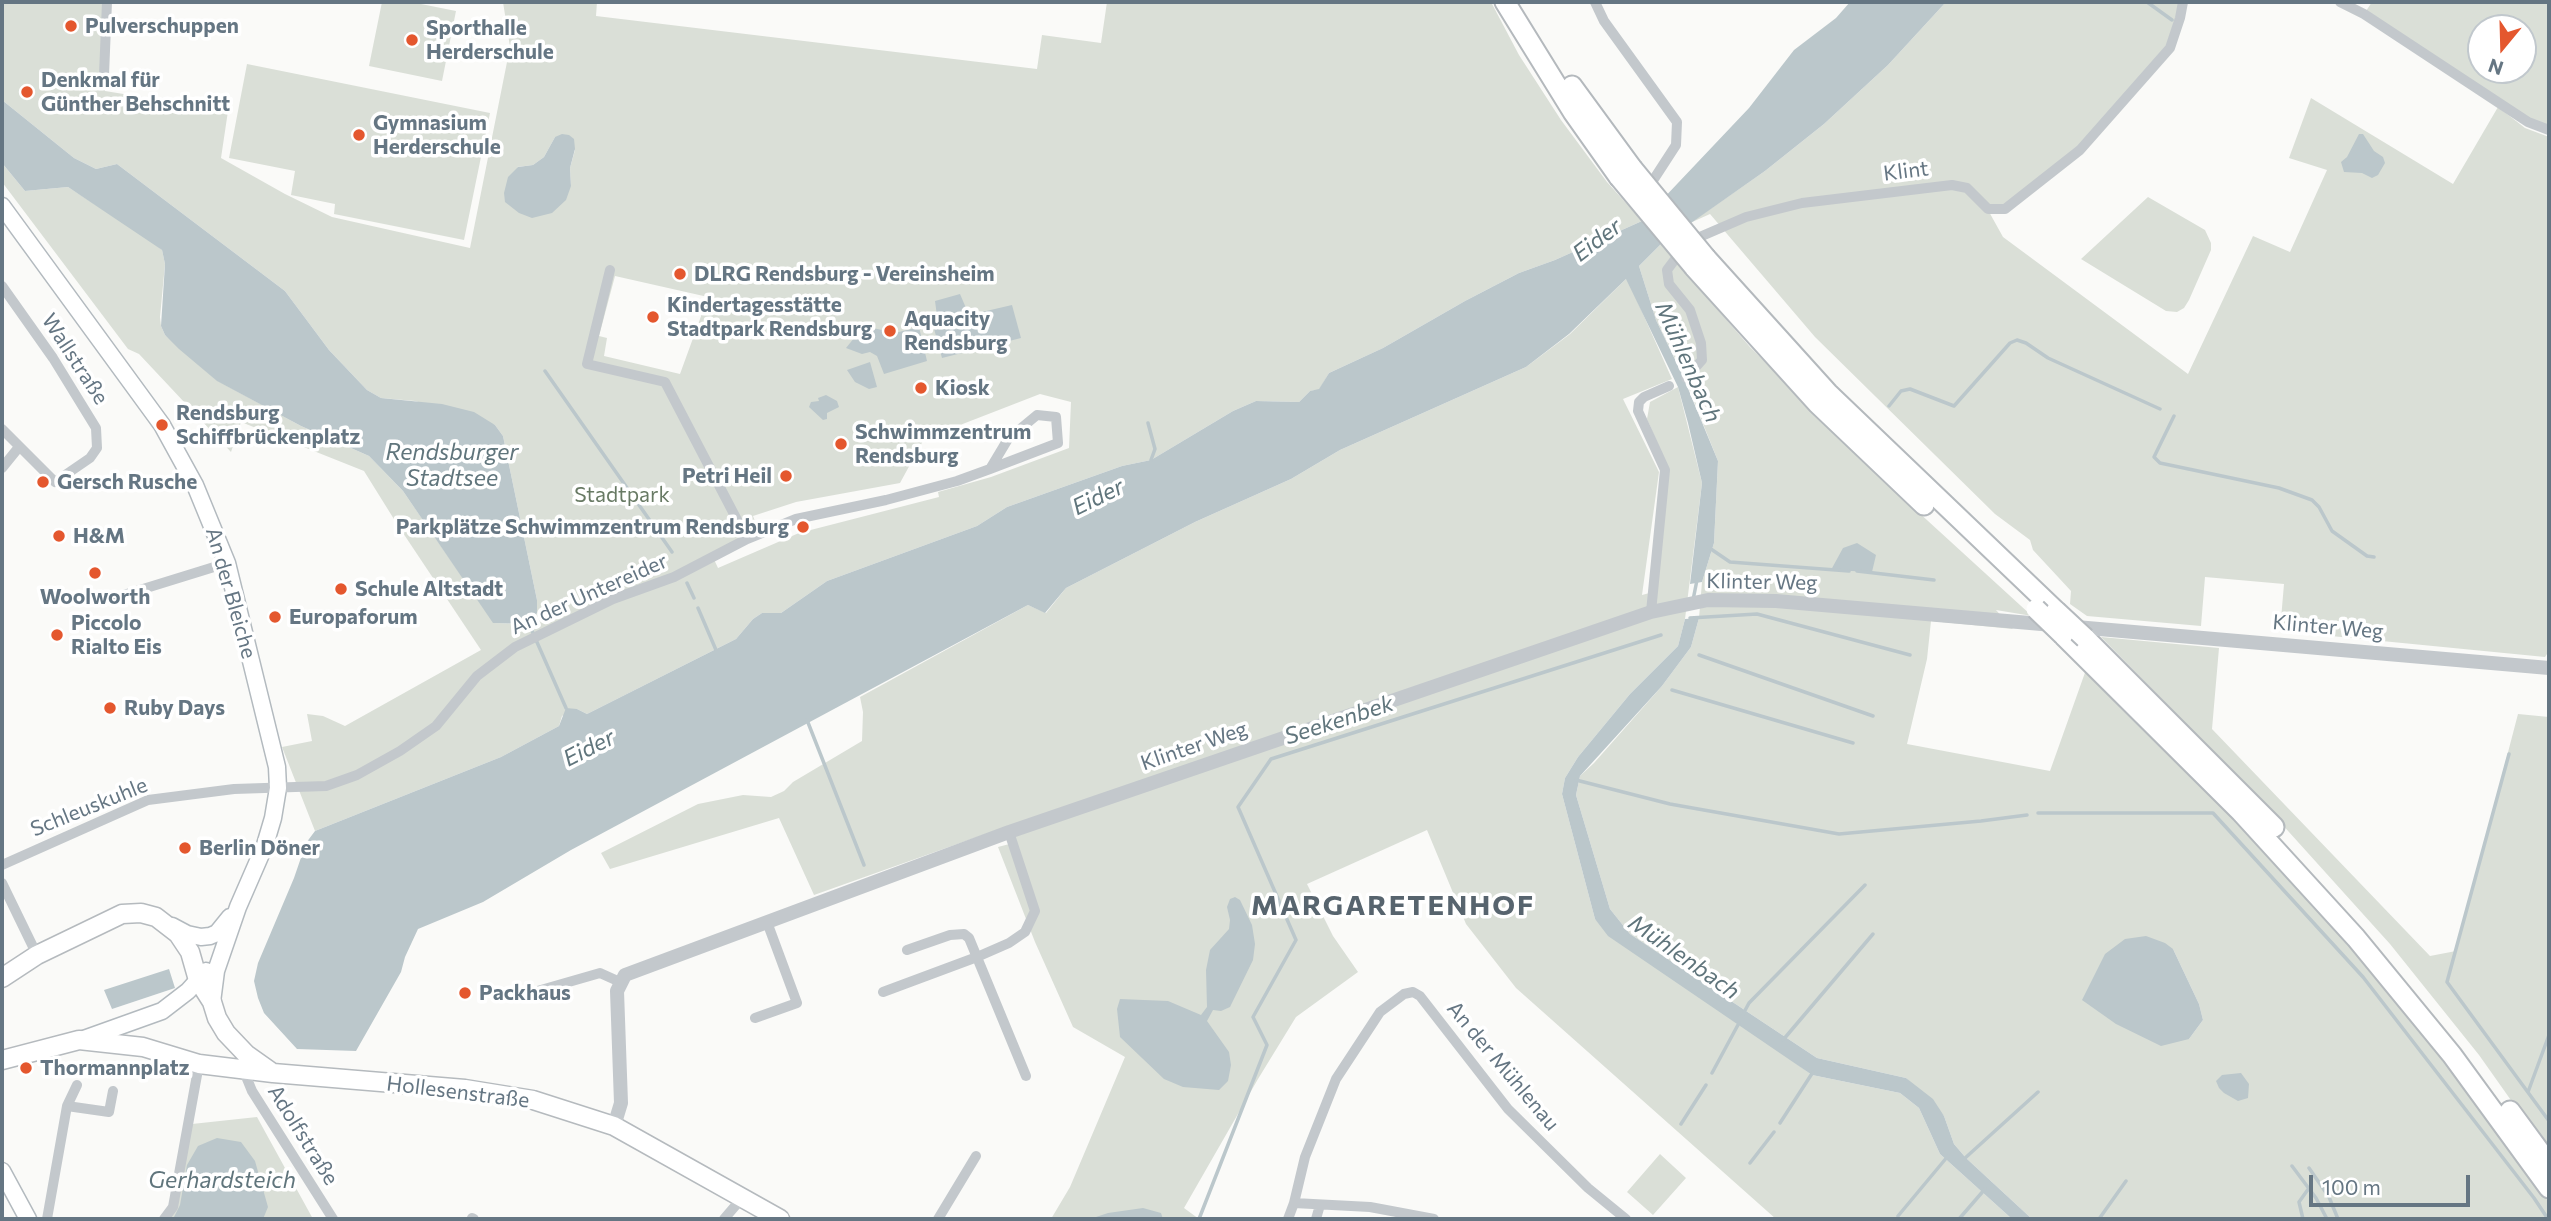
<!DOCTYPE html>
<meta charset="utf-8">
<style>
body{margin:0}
#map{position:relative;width:2551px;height:1221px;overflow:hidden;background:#fafaf8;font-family:Commissioner,sans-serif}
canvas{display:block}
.frame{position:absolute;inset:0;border:4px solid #657683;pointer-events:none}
.north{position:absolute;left:2467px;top:14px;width:70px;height:70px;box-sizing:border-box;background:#fff;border:2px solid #c1c8cd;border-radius:50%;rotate:199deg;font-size:19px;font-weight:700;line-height:28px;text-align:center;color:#657683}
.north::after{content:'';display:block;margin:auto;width:24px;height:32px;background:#e4572e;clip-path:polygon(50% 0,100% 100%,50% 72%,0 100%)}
.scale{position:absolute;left:2309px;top:1175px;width:161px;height:32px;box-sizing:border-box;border:4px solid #657683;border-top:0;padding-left:9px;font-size:21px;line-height:24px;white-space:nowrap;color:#657683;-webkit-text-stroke:5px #fff;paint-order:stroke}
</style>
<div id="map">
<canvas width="2551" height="1221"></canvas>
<div class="frame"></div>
<div class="north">N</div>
<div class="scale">100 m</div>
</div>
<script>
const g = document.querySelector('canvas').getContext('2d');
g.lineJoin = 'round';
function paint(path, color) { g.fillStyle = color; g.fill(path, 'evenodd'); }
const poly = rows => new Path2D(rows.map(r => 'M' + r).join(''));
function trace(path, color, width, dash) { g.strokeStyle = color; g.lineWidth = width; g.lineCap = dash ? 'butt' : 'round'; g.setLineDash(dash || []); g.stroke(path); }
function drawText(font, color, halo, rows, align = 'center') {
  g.font = font + ' Commissioner,sans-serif'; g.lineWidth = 7; g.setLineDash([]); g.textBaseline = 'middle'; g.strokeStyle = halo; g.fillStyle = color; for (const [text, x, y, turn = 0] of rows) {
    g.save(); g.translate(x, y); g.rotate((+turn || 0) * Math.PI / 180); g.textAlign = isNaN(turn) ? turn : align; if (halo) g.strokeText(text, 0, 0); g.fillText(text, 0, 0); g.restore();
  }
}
paint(poly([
 [2,2,103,2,105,91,228,111,221,158,285,194,332,217,470,248,510,47,503,2,597,2,596,16,1037,69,1042,35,1101,43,1107,2,1491,2,1519,55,1561,120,1607,182,1642,221,1555,260,1519,273,1465,301,1383,348,1329,373,1319,390,1310,391,1299,402,1256,401,1233,411,1151,460,1122,466,1007,507,977,526,827,581,781,613,762,613,753,619,736,639,587,714,577,709,562,716,559,726,501,757,315,831,282,747,312,741,307,714,323,716,345,726,481,650,397,524,364,471,241,422,231,452,139,354,128,349,2,182,2,163,25,191,68,187,153,242,162,250,165,264,160,317,161,326,165,335,218,381,301,426,369,456,403,491,494,623,528,624,537,613,537,600,503,436,495,425,415,401,381,398,367,390,329,350,285,291,117,164,96,169,74,158,2,100],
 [555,137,575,150,570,168,571,186,517,167,533,165,544,157],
 [615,276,708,297,680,374,604,356,607,338,599,336],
 [1040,394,1071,402,1069,448,991,477,938,492,939,497,799,533,718,568,711,553,758,529,753,516,796,502,900,483,924,439],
 [382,2,411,2,456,11,442,81,369,66],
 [1946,2,2183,2,2170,48,2080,150,2005,209,1988,210,2003,237,2188,374,2253,236,2290,252,2327,170,2289,158,2311,98,2453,184,2498,107,2525,128,2549,137,2549,651,2545,657,2280,631,2284,584,2205,577,2201,626,2087,616,2070,604,2071,591,2033,550,2030,540,1995,514,1815,337,1710,214,1690,223,1765,171,1824,124,1888,65],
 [2372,2,2549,2,2549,130,2364,14],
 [2481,28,2523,28,2523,70,2481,70],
 [247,64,490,113,464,240,334,214,335,204,291,195,295,171,229,158],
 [2148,197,2205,230,2211,243,2211,250,2189,300,2184,308,2177,312,2166,311,2081,259],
 [1661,244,1750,347,1893,489,2032,616,1996,610,2013,629,1931,621,1927,659,1907,744,2050,771,2087,667,2219,803,2377,977,2523,1162,2549,1203,2549,1219,2032,1219,1966,1158,1954,1144,1944,1116,1906,1078,1817,1058,1630,934,1610,909,1576,795,1580,776,1594,763,1662,686,1691,647,1699,618,1702,582,1714,543,1718,461,1685,379,1656,320,1639,266],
 [2173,949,2199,1004,2203,1020,2189,1039],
 [1627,278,1672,379,1623,399,1659,472,1642,595,1657,591,1669,470,1647,419,1650,402,1678,387,1702,483,1685,619,1678,646,1630,694,1578,757,1565,778,1562,794,1595,919,1812,1075,1900,1093,1919,1108,1940,1154,2012,1219,1776,1219,1516,988,1466,924,1427,830,1307,884,1333,936,1358,972,1296,1017,1258,1079,1184,1208,1199,1219,1051,1219,1070,1187,1125,1057,1073,1027,1035,942,998,847,1017,842,1008,826,814,895,779,818,610,869,601,853,698,804,743,795,771,797,784,791,793,782,862,741,863,712,860,697,1028,605,1046,613,1066,588,1195,522,1291,479,1340,450,1526,367,1570,334],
 [2101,637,2219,648,2212,729,2430,956,2456,951,2518,714,2549,717,2549,1154,2479,1055,2390,944,2252,791],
 [257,1117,313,1219,168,1219,192,1124],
 [1660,1154,1686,1178,1653,1215,1627,1192]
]), '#dadfd7');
paint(poly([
 [1850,2,1946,2,1888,65,1824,124,1765,171,1661,244,1639,266,1656,320,1682,374,1718,461,1714,543,1702,582,1690,584,1702,483,1688,423,1678,387,1626,279,1569,334,1526,367,1340,450,1291,479,1195,522,1066,588,1045,613,1028,605,571,850,483,902,418,929,405,957,401,972,356,1051,297,1049,264,1013,258,998,254,981,258,963,294,878,306,843,315,831,501,757,559,726,566,708,577,709,587,714,736,639,753,619,762,613,781,613,827,581,977,526,1007,507,1122,466,1151,460,1233,411,1256,401,1299,402,1310,391,1319,389,1329,373,1383,348,1465,301,1519,273,1555,260,1642,221,1749,108,1794,50,1836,18],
 [2,100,74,158,96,169,117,164,285,291,329,350,367,390,381,398,442,404,474,412,495,425,503,436,537,600,537,613,529,624,493,623,403,491,369,456,301,426,217,381,179,349,165,335,161,326,165,264,162,250,68,187,25,191,2,163],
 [562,134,569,135,574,139,575,149,570,168,571,186,566,200,552,213,532,218,519,213,505,202,504,193,508,177,518,167,533,165,544,157,555,137],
 [2359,134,2363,134,2374,151,2383,157,2385,163,2378,175,2372,178,2362,173,2344,172,2341,162,2347,157],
 [960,294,969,315,1012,305,1021,338,942,358,933,325,938,323,935,301],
 [919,327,927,361,884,374,877,356,870,352,862,354,846,348,859,332,873,328,895,333],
 [870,362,877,387,869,389,855,382,847,370],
 [826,395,837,401,839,407,827,413,827,419,823,420,809,407,811,402,819,401,818,398],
 [1857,543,1876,555,1872,572,1831,570,1843,548],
 [1699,618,1691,647,1662,686,1580,776,1576,795,1610,909,1630,934,1817,1058,1906,1078,1933,1099,1944,1116,1954,1144,1966,1158,2032,1219,2012,1219,1940,1154,1919,1108,1900,1093,1812,1075,1608,936,1595,919,1562,794,1565,778,1578,757,1630,694,1678,646,1685,619],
 [1235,897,1240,900,1252,925,1255,944,1253,960,1230,1007,1221,1011,1213,1010,1207,1021,1229,1052,1231,1065,1228,1081,1219,1090,1183,1087,1164,1079,1120,1037,1117,1009,1120,999,1168,1001,1201,1015,1207,1007,1206,970,1210,950,1229,929,1230,920,1227,907,1230,899],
 [2146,936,2165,943,2173,949,2199,1004,2203,1020,2189,1039,2161,1046,2116,1024,2082,1000,2105,954,2125,939],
 [169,969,175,988,112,1009,104,990],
 [2241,1073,2249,1084,2248,1098,2238,1101,2224,1093,2219,1088,2216,1081,2222,1075],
 [217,1138,241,1142,255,1161,268,1207,263,1219,173,1219,180,1205,187,1165,198,1146],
 [1143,1208,1161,1213,1163,1219,1090,1219,1108,1213]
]), '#bbc7cb');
trace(poly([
 [2147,2,2172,20],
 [545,371,672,552],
 [1889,406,1901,391,1910,389,1954,406,2010,343,2017,340,2026,343,2048,358,2160,409],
 [2174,416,2154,457,2160,463,2279,488,2312,500,2319,507,2332,531,2367,556,2374,557],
 [1148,423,1155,449,1151,460],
 [1708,547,1730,562,1849,571],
 [1857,571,1934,580],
 [687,583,694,598],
 [1693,600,1697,580],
 [698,608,716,650],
 [1690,618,1757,614,1910,655],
 [529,624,566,708],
 [1699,655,1873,716],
 [1672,690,1853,743],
 [807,720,864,865],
 [2509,754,2447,982,2549,1121],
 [1576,780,1670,804,1839,834,1981,821,2027,815],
 [2038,813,2213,813,2363,977,2534,1198,2548,1219],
 [1742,1016,1749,1003,1865,885],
 [1783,1040,1873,934],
 [1712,1073,1739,1023],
 [2528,1092,2549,1035],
 [1780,1123,1813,1072],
 [1681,1124,1706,1085],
 [1964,1159,2038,1092],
 [1750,1163,1774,1132],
 [2292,1166,2316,1198,2327,1219],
 [2309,1168,2329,1197,2338,1219],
 [1898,1216,1948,1156],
 [1199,1219,1267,1045,1253,1017,1296,940,1238,807,1271,759,1661,635],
 [1959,1219,1985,1189],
 [2099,1219,2126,1181],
 [2303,1219,2299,1202,2309,1188]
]), '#bbc7cb', 3.5);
const secondary = poly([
 [2,206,162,425,195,485,227,563,277,767,278,788,273,818,265,845,238,907,216,971,212,1002],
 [172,926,187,934,201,937,210,936,217,933,230,917],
 [81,1040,162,1011,188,991,206,971],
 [2,1171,28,1219]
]);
const primary = poly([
 [2,978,37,955,122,914,141,913,156,917,178,934,190,952,198,980,212,1002,217,1018,226,1033,246,1054,270,1071],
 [2,1060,79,1040,143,1047,199,1064,273,1073,465,1089,533,1100,614,1126,780,1219]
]);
const trunk = poly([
 [1505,2,1573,112,1619,177],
 [1572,86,1632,168],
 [1706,258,1828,393,2056,611],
 [1694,267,1818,404,1924,505],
 [2064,636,2241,812,2356,938,2452,1055,2549,1188],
 [2085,638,2274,827],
 [2510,1111,2549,1164]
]);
trace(secondary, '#b3babf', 19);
trace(primary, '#b5babe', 21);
trace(trunk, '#b4b9bd', 23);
trace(poly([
 [1595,2,1604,21,1677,122,1676,145,1652,182,1644,188],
 [2340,2,2364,14,2528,122,2549,130],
 [106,85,104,75,107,2],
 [610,270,587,364,665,382,747,539],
 [2,286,53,358,96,428,97,448,90,458,55,482,2,429],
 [1686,378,1702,360,1701,343,1690,310,1669,284,1667,270,1688,242,1746,217,1802,203,1952,185,1967,188,1988,209,2005,209,2080,150,2170,48,2180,18,2183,2],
 [2,468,19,447],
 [101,602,227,563],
 [1651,612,1665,470,1638,411,1639,402,1644,397,1669,386],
 [2,865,148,800,234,789,326,786,357,775,400,751,436,726,477,676,515,647,613,599,674,577,747,539,796,519,886,500,957,481,990,469,1058,443,1056,417,1037,415,1008,439,990,469],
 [2,883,37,955],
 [907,950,950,935,964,934,969,938,1026,1076],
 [534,992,600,973,620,982],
 [883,992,977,957,1009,943,1025,932,1035,911,1009,832],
 [755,1018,797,1003,767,922],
 [243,1069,252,1091,333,1219],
 [67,1106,109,1112,113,1091],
 [1294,1203,1305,1157,1336,1079,1380,1012,1404,994,1413,992,1420,996,1508,1109,1588,1188,1626,1219],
 [472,1218,474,1219],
 [47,1219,67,1106,77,1085],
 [164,1219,173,1207,199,1064],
 [724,1219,742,1198],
 [938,1219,976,1156],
 [1288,1219,1294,1203,1370,1207,1434,1219],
 [1316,1219,1320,1205]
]), '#c3c8cc', 10);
trace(poly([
 [614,1126,621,1103,617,991,625,975,1009,832,1651,612,1708,600,1776,601,2549,668]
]), '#c3c8cc', 14);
trace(secondary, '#fff', 16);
trace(primary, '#fff', 18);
trace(trunk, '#fff', 19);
const trunkBridge = poly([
 [1632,168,1706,258],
 [1619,177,1694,267],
 [2036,609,2063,635],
 [2056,611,2085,638]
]);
trace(trunkBridge, '#b4b9bd', 23, []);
trace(trunkBridge, '#fff', 19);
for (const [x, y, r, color] of [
 [71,26,7,"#e4572e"],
 [412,40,7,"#e4572e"],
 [27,92,7,"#e4572e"],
 [359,135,7,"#e4572e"],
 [680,274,7,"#e4572e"],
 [653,317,7,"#e4572e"],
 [890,331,7,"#e4572e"],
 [921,388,7,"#e4572e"],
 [162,425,7,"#e4572e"],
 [841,444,7,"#e4572e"],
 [786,476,7,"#e4572e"],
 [43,482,7,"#e4572e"],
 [803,527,7,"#e4572e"],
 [59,536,7,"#e4572e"],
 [95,573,7,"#e4572e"],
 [341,589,7,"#e4572e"],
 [275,617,7,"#e4572e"],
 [57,635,7,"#e4572e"],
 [110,708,7,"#e4572e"],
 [185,848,7,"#e4572e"],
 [465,993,7,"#e4572e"],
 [26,1068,7,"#e4572e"]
]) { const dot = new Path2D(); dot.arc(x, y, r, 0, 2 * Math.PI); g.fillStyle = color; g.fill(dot); trace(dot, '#fff', 2.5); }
drawText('bold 21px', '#657683', '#fff', [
 ["Pulverschuppen",85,26],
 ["Sporthalle",426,28],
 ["Herderschule",426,52],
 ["Denkmal für",41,80],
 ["Günther Behschnitt",41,104],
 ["Gymnasium",373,123],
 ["Herderschule",373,147],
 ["DLRG Rendsburg - Vereinsheim",694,274],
 ["Kindertagesstätte",667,305],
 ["Stadtpark Rendsburg",667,329],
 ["Aquacity",904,319],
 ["Rendsburg",904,343],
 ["Kiosk",935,388],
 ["Rendsburg",176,413],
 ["Schiffbrückenplatz",176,437],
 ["Schwimmzentrum",855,432],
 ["Rendsburg",855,456],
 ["Petri Heil",772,476,"right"],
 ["Gersch Rusche",57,482],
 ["Parkplätze Schwimmzentrum Rendsburg",789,527,"right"],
 ["H&M",73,536],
 ["Schule Altstadt",355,589],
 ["Woolworth",95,597,"center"],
 ["Europaforum",289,617],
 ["Piccolo",71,623],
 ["Rialto Eis",71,647],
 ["Ruby Days",124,708],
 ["Berlin Döner",199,848],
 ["Packhaus",479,993],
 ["Thormannplatz",40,1068]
], 'left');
drawText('21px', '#657683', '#fff', [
 ["Klint",1906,171,-7],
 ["Wallstraße",75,359,57],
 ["Klinter Weg",1762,582,1],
 ["An der Bleiche",231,593,74],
 ["An der Untereider",589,594,-24],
 ["Klinter Weg",2328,627,5],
 ["Klinter Weg",1194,746,-19],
 ["Schleuskuhle",89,807,-22],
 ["An der Mühlenau",1503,1066,50],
 ["Hollesenstraße",458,1092,7],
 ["Adolfstraße",303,1135,58]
]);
drawText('21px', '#687a64', '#fff', [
 ["Stadtpark",622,495]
]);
drawText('italic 23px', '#60757c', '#fff', [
 ["Eider",1597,240,-37],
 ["Mühlenbach",1688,362,66],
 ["Rendsburger",452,452],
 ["Stadtsee",452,478],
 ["Eider",1098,497,-26],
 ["Seekenbek",1339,720,-18],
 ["Eider",589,748,-27],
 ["Mühlenbach",1684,957,35],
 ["Gerhardsteich",222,1180]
]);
g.letterSpacing = '2px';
drawText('bold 28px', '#57646e', '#fff', [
 ["MARGARETENHOF",1393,906]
]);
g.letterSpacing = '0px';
</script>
